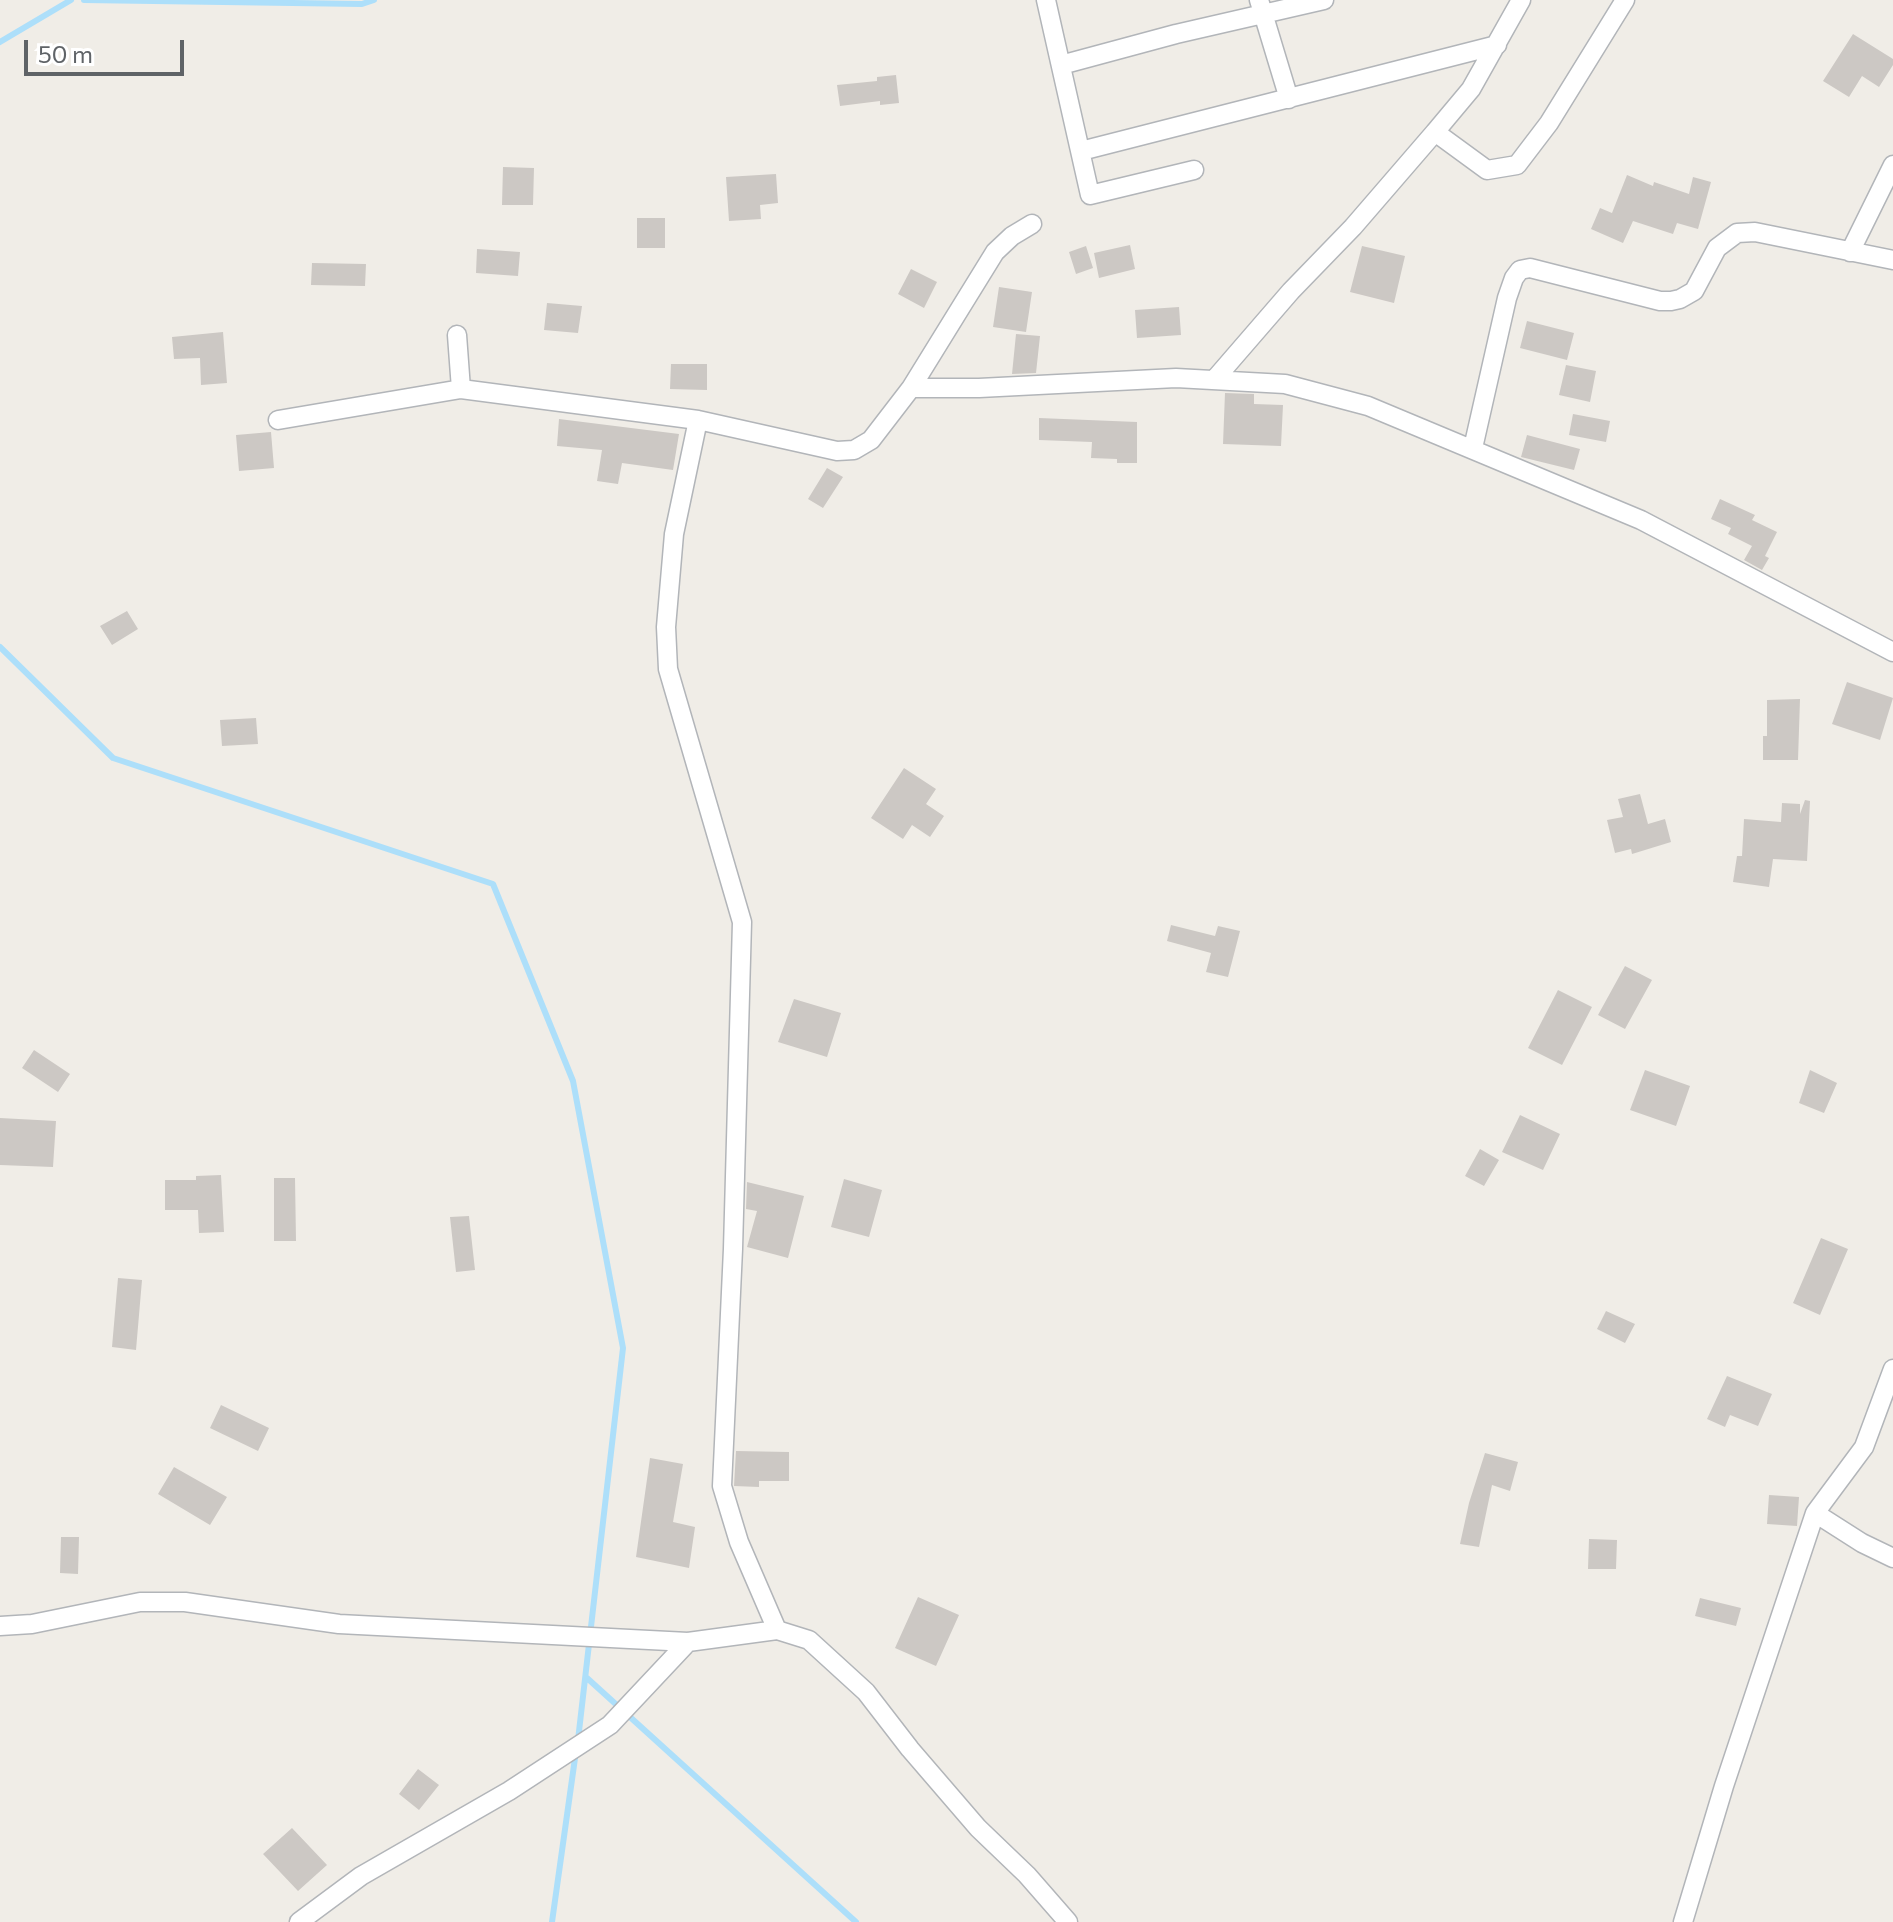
<!DOCTYPE html>
<style>
body{margin:0}
#map{position:relative;width:1893px;height:1922px;overflow:hidden;background:#f0ede7;font-family:Commissioner,sans-serif}
canvas{display:block}
.scale{position:absolute;left:24px;top:40px;width:160px;height:36px;box-sizing:border-box;border:4px solid #5f6367;border-top:0;padding-left:10px;font-size:24px;line-height:28px;white-space:nowrap;color:#5f6367;-webkit-text-stroke:6px #fff;paint-order:stroke}
</style>
<div id="map">
<canvas width="1893" height="1922"></canvas>
<div class="scale">50 m</div>
</div>
<script>
const g = document.querySelector('canvas').getContext('2d');
g.lineJoin = 'round';
const poly = rows => new Path2D(rows.map(r => 'M' + r).join(''));
function trace(path, color, width, dash) { g.strokeStyle = color; g.lineWidth = width; g.lineCap = dash ? 'butt' : 'round'; g.setLineDash(dash || []); g.stroke(path); }
function paint(path, color) { g.fillStyle = color; g.fill(path, 'evenodd'); }
trace(poly([
 [84,0,362,4,374,0],
 [0,42,71,0],
 [0,647,113,758,493,884,573,1081,623,1348,578,1740],
 [587,1678,856,1922],
 [552,1922,576,1751]
]), '#addffa', 6);
paint(poly([
 [1853,34,1893,59,1893,65,1879,87,1862,76,1849,97,1823,81],
 [896,75,899,103,880,105,880,101,840,106,837,85,877,81,877,77],
 [503,167,534,168,533,205,502,205],
 [776,174,778,203,760,205,761,219,729,221,726,177],
 [1627,175,1653,186,1654,182,1689,194,1693,177,1711,182,1698,229,1677,223,1673,234,1633,221,1623,243,1591,229,1600,208,1612,213],
 [637,218,665,218,665,248,637,248],
 [1130,245,1135,269,1099,278,1094,253],
 [1086,246,1093,268,1076,274,1069,252],
 [1362,246,1405,256,1394,303,1350,292],
 [477,249,520,252,518,276,476,273],
 [312,263,366,264,365,286,311,285],
 [911,269,937,282,924,308,898,294],
 [999,287,1032,292,1026,332,993,327],
 [547,303,582,306,578,333,544,330],
 [1179,307,1181,335,1137,338,1135,310],
 [1527,321,1574,333,1567,360,1520,348],
 [223,332,227,383,201,385,200,358,174,359,172,337],
 [1016,334,1040,336,1036,373,1012,374],
 [671,364,707,364,707,390,670,389],
 [1566,365,1596,371,1590,402,1559,395],
 [1225,393,1254,394,1254,404,1283,405,1281,446,1223,444],
 [1573,414,1610,421,1606,442,1569,435],
 [1039,418,1137,422,1137,463,1117,463,1117,459,1091,458,1092,442,1039,440],
 [559,419,679,434,673,470,622,463,618,484,597,481,602,450,557,446],
 [271,432,274,468,239,471,236,435],
 [1527,435,1580,449,1574,470,1521,457],
 [827,468,843,477,823,508,808,499],
 [1720,499,1755,515,1752,520,1777,532,1765,556,1769,558,1762,570,1744,560,1752,546,1728,534,1731,528,1711,519],
 [127,611,138,629,112,645,100,626],
 [1847,682,1893,698,1880,740,1832,724],
 [1800,699,1798,760,1763,760,1763,736,1767,736,1767,700],
 [256,718,258,744,222,746,220,720],
 [904,768,936,789,926,804,944,816,930,837,912,825,903,839,871,818],
 [1640,794,1648,824,1665,819,1671,842,1632,854,1631,849,1615,853,1607,820,1623,817,1618,799],
 [1805,800,1810,801,1807,861,1773,859,1769,887,1733,882,1737,856,1742,856,1744,819,1781,822,1782,803,1800,804,1800,814],
 [1171,925,1215,936,1218,926,1240,931,1228,977,1206,972,1211,953,1167,941],
 [1625,966,1652,980,1625,1029,1598,1015],
 [1558,990,1592,1007,1562,1065,1528,1048],
 [794,999,841,1013,827,1057,778,1042],
 [34,1050,70,1074,58,1092,22,1068],
 [1645,1070,1690,1086,1676,1126,1630,1110],
 [1810,1070,1837,1083,1824,1113,1799,1103],
 [1520,1115,1560,1134,1543,1170,1502,1152],
 [0,1118,56,1121,53,1167,0,1165],
 [1480,1149,1499,1160,1484,1186,1465,1176],
 [221,1175,224,1232,199,1233,198,1210,165,1210,165,1180,196,1180,196,1176],
 [274,1178,295,1178,296,1241,274,1241],
 [844,1179,882,1190,869,1237,831,1227],
 [747,1182,804,1196,788,1258,747,1247,757,1211,746,1209],
 [469,1216,475,1270,456,1272,450,1217],
 [1821,1238,1848,1249,1820,1315,1793,1303],
 [118,1278,142,1280,136,1350,112,1347],
 [1606,1311,1635,1324,1625,1343,1597,1329],
 [1727,1376,1772,1394,1758,1426,1730,1415,1725,1427,1707,1419],
 [221,1405,269,1428,258,1451,210,1428],
 [736,1451,789,1452,789,1481,759,1481,759,1487,734,1486],
 [1485,1453,1518,1462,1510,1491,1492,1485,1479,1547,1460,1544,1469,1503],
 [650,1458,683,1464,673,1522,695,1527,689,1568,636,1557],
 [174,1467,227,1497,210,1525,158,1494],
 [1769,1495,1799,1497,1797,1526,1767,1524],
 [61,1537,79,1537,78,1574,60,1573],
 [1589,1539,1617,1540,1616,1569,1588,1569],
 [918,1597,959,1615,936,1666,895,1648],
 [1700,1598,1741,1608,1736,1626,1695,1616],
 [418,1769,439,1785,419,1810,399,1794],
 [292,1828,327,1865,298,1891,263,1854]
]), '#ccc8c4');
const minor = poly([
 [1046,0,1090,195,1194,170],
 [1259,0,1289,99],
 [1061,65,1176,34,1324,0],
 [1435,132,1471,89,1521,0],
 [1081,151,1497,45],
 [1850,252,1893,165],
 [457,335,461,389],
 [1214,380,1291,291,1353,227,1435,132,1487,170,1517,165,1549,123,1625,0],
 [911,388,995,252,1012,236,1032,224],
 [278,420,461,389,698,420],
 [1473,448,1507,298,1514,278,1520,270,1530,268,1660,301,1671,301,1680,299,1694,291,1717,248,1737,233,1755,232,1893,260],
 [1893,1369,1864,1447,1815,1513,1862,1543,1893,1558],
 [0,1626,32,1624,140,1602,185,1602,339,1624,688,1642],
 [777,1630,739,1542,722,1486,733,1249,742,922,668,669,666,627,674,534,698,420,837,451,854,450,871,440,911,388,979,388,1176,378,1285,384,1368,406,1641,520,1893,652],
 [299,1922,361,1876,509,1791,610,1725,688,1642,777,1630,809,1640,866,1692,910,1749,978,1828,1027,1875,1068,1922],
 [1683,1922,1724,1786,1815,1513]
]);
trace(minor, '#b2b5b9', 21);
trace(minor, '#fff', 18);
</script>
